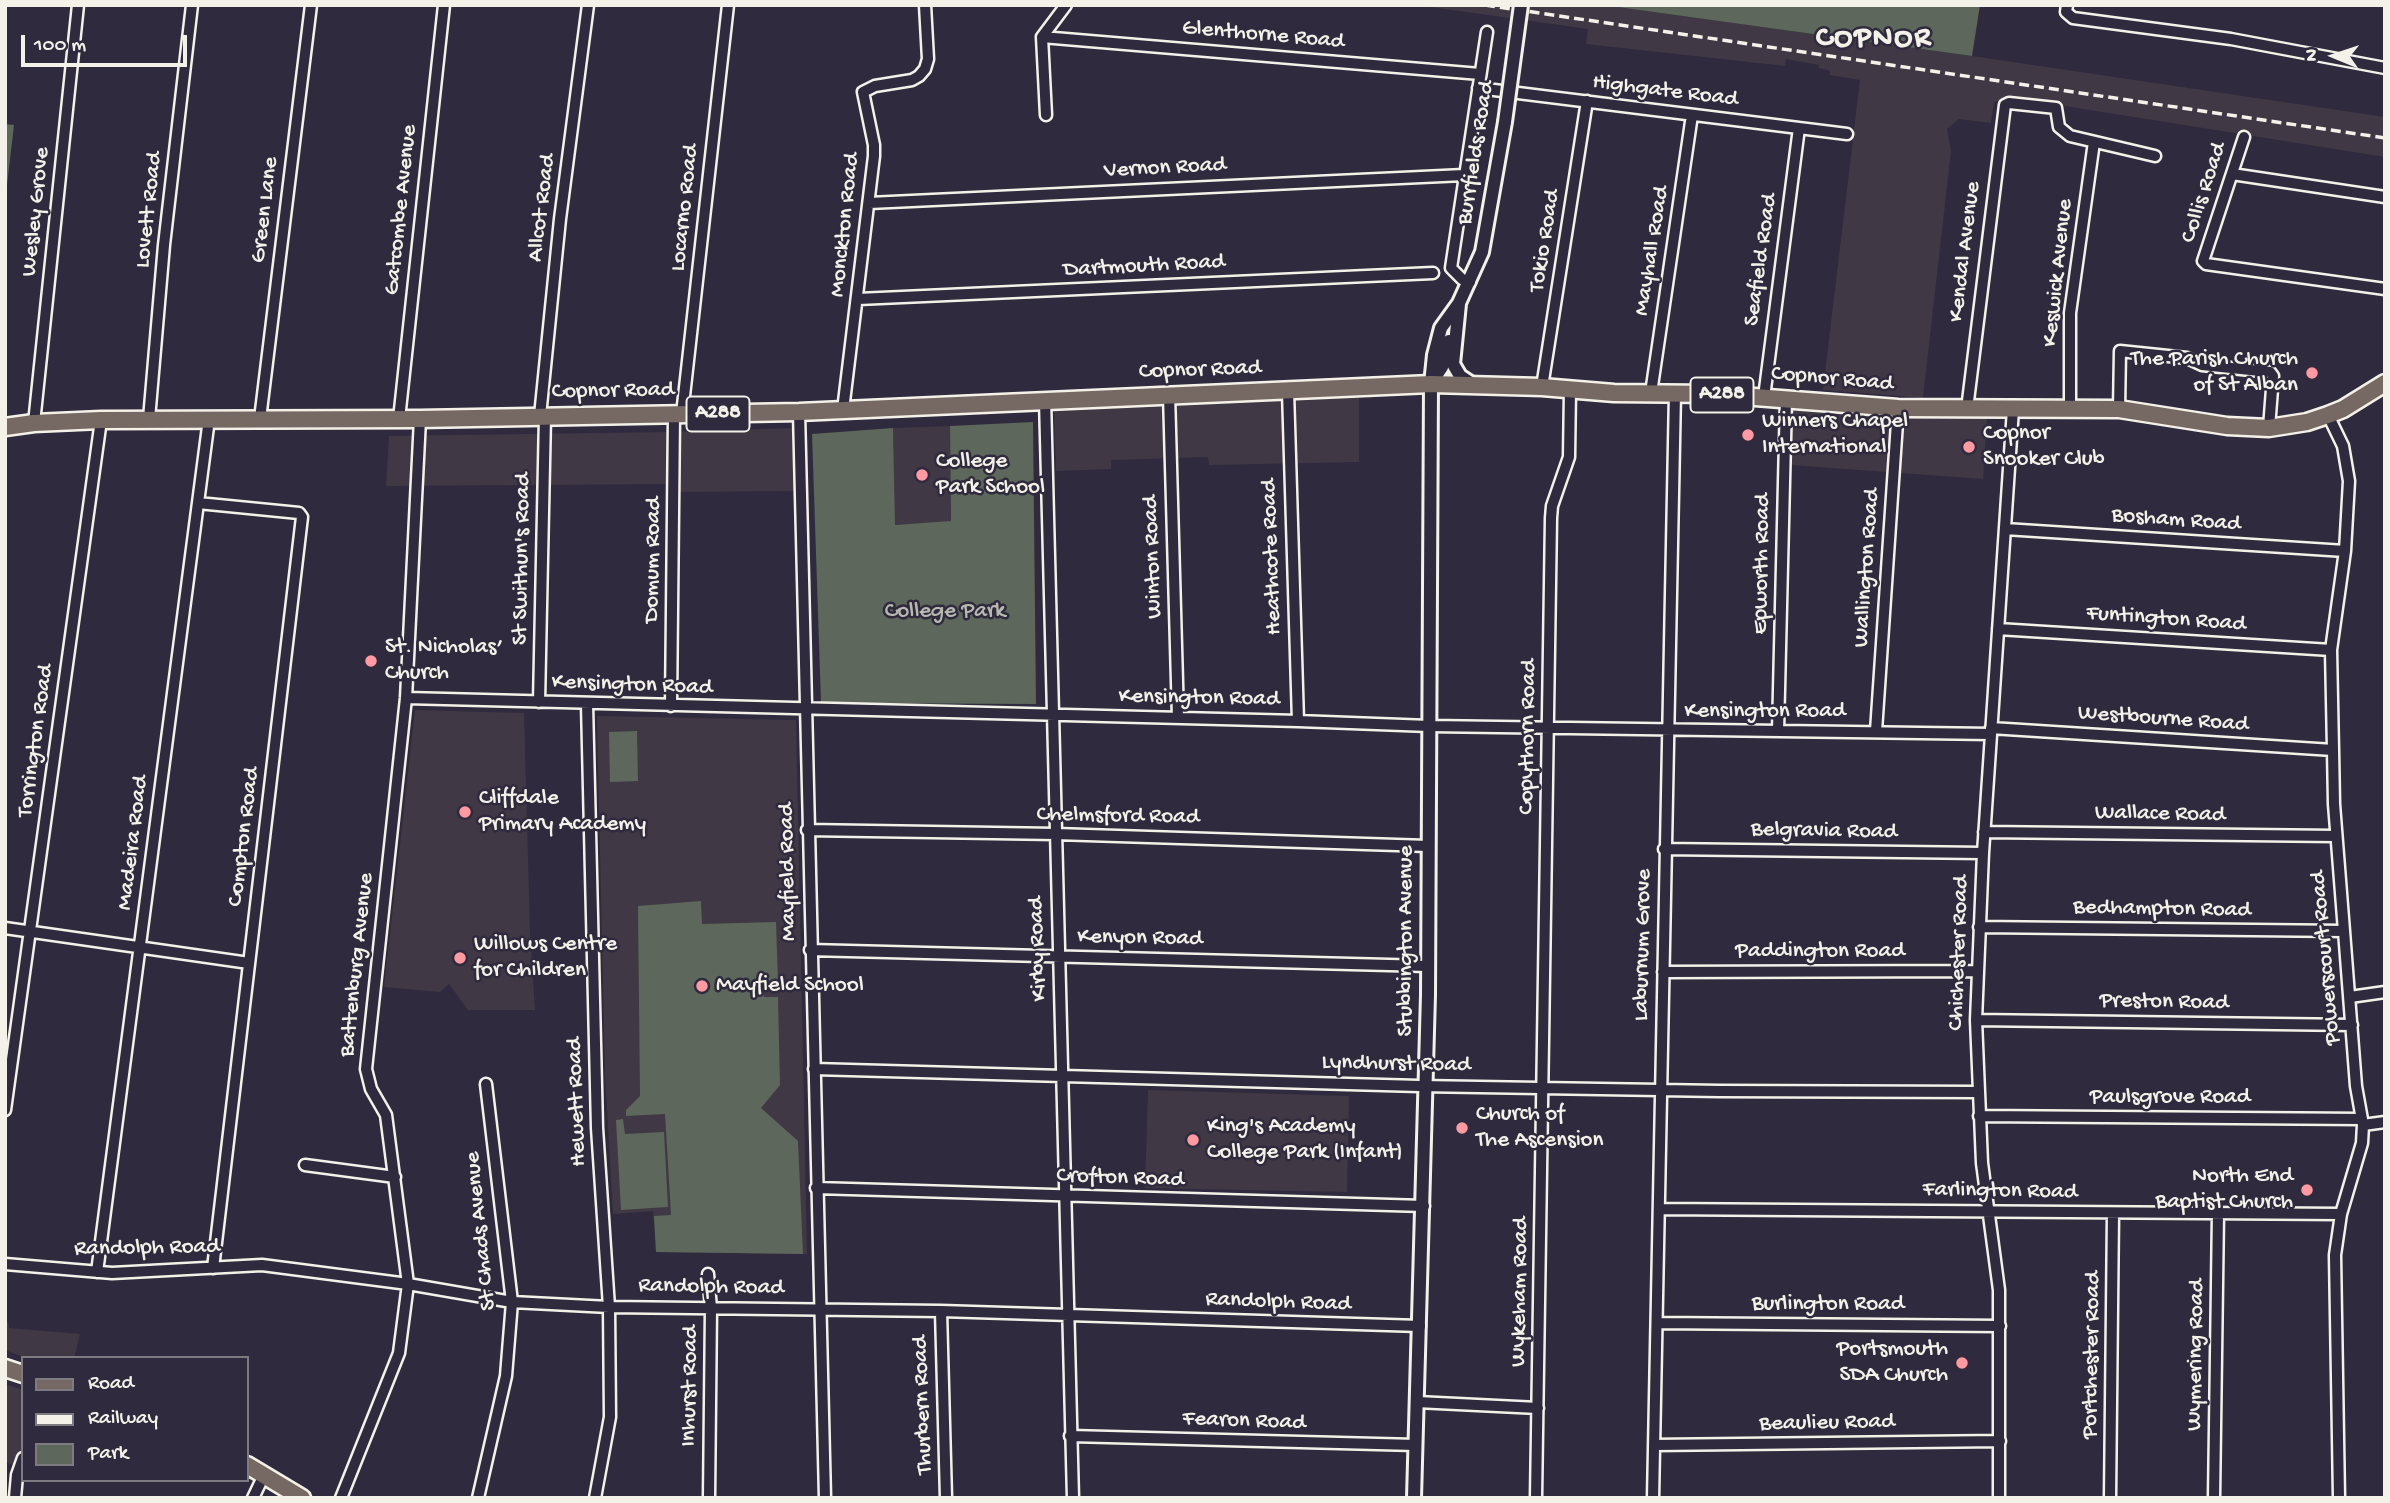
<!DOCTYPE html>
<meta charset="utf-8">
<style>
body{margin:0}
#map{position:relative;width:2390px;height:1503px;overflow:hidden;background:#2f2a3d;font-family:"Gochi Hand",sans-serif}
canvas{display:block}
.frame{position:absolute;inset:0;border:7px solid #f4f1e8;pointer-events:none}
.legend{position:absolute;left:21px;top:1356px;width:228px;height:126px;box-sizing:border-box;background:#2f2a3d;border:2px solid #7e7a81;margin:0;padding:9px 12px;list-style:none;font-size:21px;color:#f4f1e8}
.legend li{display:flex;align-items:center;gap:14px;height:35px}
.legend b{width:35px;border:2px solid #7e7a81}
.north{position:absolute;left:2299px;top:21px;width:70px;height:70px;-webkit-text-stroke:5px #2f2a3d;paint-order:stroke;rotate:272deg;font-size:19px;font-weight:700;line-height:28px;text-align:center;color:#f4f1e8}
.north::after{content:'';display:block;margin:auto;width:24px;height:32px;background:#f4f1e8;clip-path:polygon(50% 0,100% 100%,50% 72%,0 100%)}
.scale{position:absolute;left:21px;top:35px;width:166px;height:32px;box-sizing:border-box;border:4px solid #f4f1e8;border-top:0;padding-left:9px;font-size:21px;line-height:24px;white-space:nowrap;color:#f4f1e8;-webkit-text-stroke:5px #2f2a3d;paint-order:stroke}
</style>
<div id="map">
<canvas width="2390" height="1503"></canvas>
<div class="frame"></div>
<ul class="legend">
<li><b style="height:9px;background:#766964"></b>Road</li>
<li><b style="height:9px;background:#f4f1e8"></b>Railway</li>
<li><b style="height:19px;background:#5d675b"></b>Park</li>
</ul>
<div class="north">N</div>
<div class="scale">100 m</div>
</div>
<script>
const g = document.querySelector('canvas').getContext('2d');
g.lineJoin = 'round';
function paint(path, color) { g.fillStyle = color; g.fill(path, 'evenodd'); }
const poly = rows => new Path2D(rows.map(r => 'M' + r).join(''));
function trace(path, color, width, dash) { g.strokeStyle = color; g.lineWidth = width; g.lineCap = dash ? 'butt' : 'round'; g.setLineDash(dash || []); g.stroke(path); }
function drawText(font, color, halo, rows, align = 'center') {
  g.font = font + ' "Gochi Hand",sans-serif'; g.lineWidth = 5; g.setLineDash([]); g.textBaseline = 'middle'; g.strokeStyle = halo; g.fillStyle = color; for (const [text, x, y, turn = 0] of rows) {
    g.save(); g.translate(x, y); g.rotate((+turn || 0) * Math.PI / 180); g.textAlign = isNaN(turn) ? turn : align; if (halo) g.strokeText(text, 0, 0); g.fillText(text, 0, 0); g.restore();
  }
}
paint(poly([
 [1416,5,1603,5,1972,56,2385,117,2385,157,2065,106,2007,99,1994,102,1991,123,1959,119,1947,129,1951,151,1923,398,1823,390,1860,80,1830,75,1830,71,1819,68,1819,65,1786,59,1785,66,1586,44,1588,29],
 [1359,396,1359,462,1209,465,1208,457,1111,460,1111,469,1056,471,1054,411],
 [1792,408,1905,417,1987,417,1983,479,1791,465],
 [950,426,951,522,894,525,893,428],
 [794,428,794,491,668,492,667,484,386,486,389,436,669,432],
 [415,710,524,713,530,933,535,1010,468,1010,449,984,440,992,384,987],
 [597,716,796,720,807,1254,656,1252,653,1211,613,1214,605,1074],
 [1148,1090,1349,1096,1347,1192,1145,1188],
 [5,1322,8,1322,9,1328,80,1334,74,1358,26,1358,5,1350],
 [5,1384,23,1390,23,1469,5,1462]
]), '#403844');
paint(poly([
 [1603,5,1980,5,1972,56],
 [5,124,14,125,6,194,5,194],
 [1033,422,1036,704,821,703,812,434,893,428,895,525,951,521,950,426],
 [637,731,638,781,610,782,609,732],
 [701,901,702,924,776,922,778,982,763,983,764,997,778,997,780,1085,761,1108,798,1141,803,1254,656,1252,654,1216,671,1215,665,1114,626,1116,626,1110,640,1096,638,906],
 [623,1119,625,1134,664,1132,668,1207,621,1210,616,1120]
]), '#5d675b');
const minor = poly([
 [2067,5,2066,12,2073,18,2231,39,2385,68],
 [1042,37,1480,74],
 [1478,88,1847,134],
 [1046,115,1042,37,1066,5],
 [2244,137,2203,261,2206,264,2385,289],
 [2232,174,2385,197],
 [869,203,1464,175],
 [1470,282,1462,279,1451,268,1487,32],
 [858,299,1433,273],
 [1542,387,1587,101],
 [1288,391,1298,721],
 [1651,393,1692,115],
 [1169,394,1178,718],
 [1764,397,1799,128],
 [1045,399,1073,1498],
 [2070,408,2070,313,2094,142],
 [1967,409,2005,105,2009,103,2056,108,2059,127,2070,136,2155,156],
 [2119,409,2120,351,2187,358,2202,365,2270,372,2273,376,2269,428],
 [843,410,874,156,874,145,863,92,875,86,912,80,919,76,925,69,928,59,925,5],
 [799,412,825,1498],
 [682,414,728,5],
 [2328,415,2343,446,2349,481,2345,551,2331,650,2333,750,2334,804,2344,931,2356,1086,2363,1125,2362,1143,2341,1214,2335,1255,2339,1498],
 [540,416,560,219,588,5],
 [149,419,164,245,192,5],
 [260,419,311,5],
 [399,419,444,5],
 [34,423,78,5],
 [198,503,299,513,302,517,213,1268],
 [2005,529,2345,551],
 [1998,629,2331,650],
 [406,698,1298,721,1429,726,1991,734],
 [539,702,545,416],
 [587,704,597,1128,609,1307,610,1417,595,1498],
 [671,706,674,415],
 [1991,728,2333,750],
 [1778,731,1786,399],
 [1876,731,1898,408],
 [807,830,1056,834,1428,846],
 [1984,832,2336,836],
 [1664,849,1983,853],
 [1979,927,2344,931],
 [5,928,249,963],
 [810,950,1428,966],
 [1663,972,1977,971],
 [2350,997,2385,992],
 [1976,1020,2352,1025],
 [814,1069,1419,1086,1720,1091,1978,1092],
 [5,1110,101,420],
 [1979,1116,2362,1119],
 [2363,1125,2385,1122],
 [305,1165,395,1177],
 [816,1188,1424,1206],
 [1659,1209,2341,1214],
 [5,1264,112,1273,262,1265,408,1284,512,1302,609,1307,941,1311,1420,1326],
 [97,1272,209,419],
 [708,1274,711,1308,709,1498],
 [941,1311,946,1498],
 [1657,1323,2000,1326],
 [1417,1402,1538,1408],
 [1070,1436,1416,1445],
 [1654,1445,2000,1441],
 [15,1498,17,1475,23,1458],
 [253,1498,264,1475],
 [341,1498,399,1353,408,1284,386,1115,371,1089,366,1069,406,698,420,419],
 [478,1498,506,1376,512,1302,486,1084],
 [1536,1498,1551,518,1552,506,1569,457,1570,390],
 [1653,1498,1675,393],
 [1999,1498,1999,1290,1982,1163,1976,1020,1983,853,2013,409],
 [2110,1498,2113,1213],
 [2214,1498,2218,1213]
]);
const tertiary = poly([
 [1459,304,1453,364,1460,376,1472,384],
 [1432,382,1442,367,1449,341],
 [1414,1498,1428,995,1431,384,1434,355,1441,328,1459,303,1482,252,1505,122]
]);
const primary = poly([
 [5,427,34,423,101,420,420,419,799,412,1431,384,1542,387,1614,393,1716,394,1898,408,2119,409,2227,426,2269,428,2307,422,2328,415,2343,409,2385,383],
 [5,1368,23,1374],
 [247,1465,302,1498]
]);
trace(minor, '#f4f1e8', 15);
trace(tertiary, '#f4f1e8', 18);
trace(primary, '#f4f1e8', 21);
trace(minor, '#2f2a3d', 10);
trace(tertiary, '#2f2a3d', 12);
trace(primary, '#766964', 16);
trace(poly([
 [1485,5,2385,138]
]), '#f4f1e8', 3.5, [10, 5]);
const tertiaryBridge = poly([
 [1505,122,1521,5]
]);
trace(tertiaryBridge, '#f4f1e8', 18, []);
trace(tertiaryBridge, '#2f2a3d', 12);
for (const [x, y, r, color] of [
 [2312,373,7,"#ff9aa2"],
 [1748,435,7,"#ff9aa2"],
 [1969,447,7,"#ff9aa2"],
 [922,475,7,"#ff9aa2"],
 [371,661,7,"#ff9aa2"],
 [465,812,7,"#ff9aa2"],
 [460,958,7,"#ff9aa2"],
 [702,986,7,"#ff9aa2"],
 [1462,1128,7,"#ff9aa2"],
 [1193,1140,7,"#ff9aa2"],
 [2307,1190,7,"#ff9aa2"],
 [1962,1363,7,"#ff9aa2"]
]) { const dot = new Path2D(); dot.arc(x, y, r, 0, 2 * Math.PI); g.fillStyle = color; g.fill(dot); trace(dot, '#2f2a3d', 2.5); }
for (const [x, y, w] of [
 [1722,395,63],
 [718,414,63]
]) { const box = new Path2D(); box.roundRect(x - w / 2, y - 17.5, w, 35, 5); g.fillStyle = '#2f2a3d'; g.fill(box); trace(box, '#f4f1e8', 2); }
drawText('bold 21px', '#f4f1e8', null, [
 ["A288",1722,395],
 ["A288",718,414]
]);
drawText('23px', '#f4f1e8', '#2f2a3d', [
 ["Glenthorne Road",1263,36,5],
 ["Highgate Road",1665,92,7],
 ["Burrfields Road",1477,153,-81],
 ["Vernon Road",1165,169,-3],
 ["Collis Road",2205,193,-72],
 ["Allcot Road",543,208,-83],
 ["Locarno Road",686,208,-84],
 ["Lovett Road",150,210,-84],
 ["Green Lane",266,210,-83],
 ["Gatcombe Avenue",402,210,-84],
 ["Wesley Grove",37,212,-84],
 ["Monckton Road",846,225,-84],
 ["Tokio Road",1546,241,-81],
 ["Mayhall Road",1653,251,-81],
 ["Kendal Avenue",1966,252,-83],
 ["Seafield Road",1762,260,-82],
 ["Dartmouth Road",1144,267,-3],
 ["Keswick Avenue",2059,273,-84],
 ["Copnor Road",1200,371,-2],
 ["Copnor Road",1832,380,5],
 ["Copnor Road",613,392,-1],
 ["Bosham Road",2176,521,4],
 ["Winton Road",1154,557,-92],
 ["Heathcote Road",1273,557,-92],
 ["St Swithun's Road",523,559,-89],
 ["Domum Road",654,560,-89],
 ["Epworth Road",1763,564,-89],
 ["Wallington Road",1868,568,-86],
 ["Funtington Road",2166,620,4],
 ["Kensington Road",632,686,2],
 ["Kensington Road",1199,699,1],
 ["Kensington Road",1765,712],
 ["Westbourne Road",2163,720,4],
 ["Copythorn Road",1529,737,-89],
 ["Torrington Road",37,741,-82],
 ["Wallace Road",2160,815,1],
 ["Chelmsford Road",1118,817,1],
 ["Belgravia Road",1824,832,1],
 ["Compton Road",245,837,-83],
 ["Madeira Road",134,843,-83],
 ["Mayfield Road",789,872,-91],
 ["Bedhampton Road",2162,910,1],
 ["Kenyon Road",1140,939,1],
 ["Stubbington Avenue",1407,941,-90],
 ["Laburnum Grove",1644,945,-89],
 ["Kirby Road",1039,949,-92],
 ["Paddington Road",1820,952],
 ["Chichester Road",1960,953,-88],
 ["Powerscourt Road",2327,958,-95],
 ["Battenburg Avenue",358,965,-84],
 ["Preston Road",2164,1003,1],
 ["Lyndhurst Road",1396,1065,1],
 ["Paulsgrove Road",2170,1098],
 ["Hewett Road",578,1102,-92],
 ["Crofton Road",1120,1179,2],
 ["Farlington Road",2000,1192,1],
 ["St Chads Avenue",482,1231,-96],
 ["Randolph Road",147,1249,-1],
 ["Randolph Road",711,1288,1],
 ["Wykeham Road",1521,1292,-89],
 ["Randolph Road",1278,1303,2],
 ["Burlington Road",1828,1305],
 ["Portchester Road",2093,1355,-89],
 ["Wymering Road",2197,1355,-89],
 ["Inhurst Road",691,1386,-89],
 ["Thurbern Road",924,1405,-92],
 ["Fearon Road",1244,1422,2],
 ["Beaulieu Road",1827,1424,-1]
]);
drawText('23px', '#f4f1e8', '#2f2a3d', [
 ["The Parish Church",2298,360,"right"],
 ["of St Alban",2298,386,"right"],
 ["Winners Chapel",1762,422],
 ["International",1762,448],
 ["Copnor",1983,434],
 ["Snooker Club",1983,460],
 ["College",936,462],
 ["Park School",936,488],
 ["St. Nicholas’",385,648],
 ["Church",385,674],
 ["Cliffdale",479,799],
 ["Primary Academy",479,825],
 ["Willows Centre",474,945],
 ["for Children",474,971],
 ["Mayfield School",716,986],
 ["Church of",1476,1115],
 ["The Ascension",1476,1141],
 ["King's Academy",1207,1127],
 ["College Park (Infant)",1207,1153],
 ["North End",2293,1177,"right"],
 ["Baptist Church",2293,1203,"right"],
 ["Portsmouth",1948,1350,"right"],
 ["SDA Church",1948,1376,"right"]
], 'left');
drawText('23px', '#b8bab0', '#2f2a3d', [
 ["College Park",945,612]
]);
g.letterSpacing = '2px';
drawText('bold 30px', '#f4f1e8', '#2f2a3d', [
 ["COPNOR",1874,40]
]);
g.letterSpacing = '0px';
</script>
